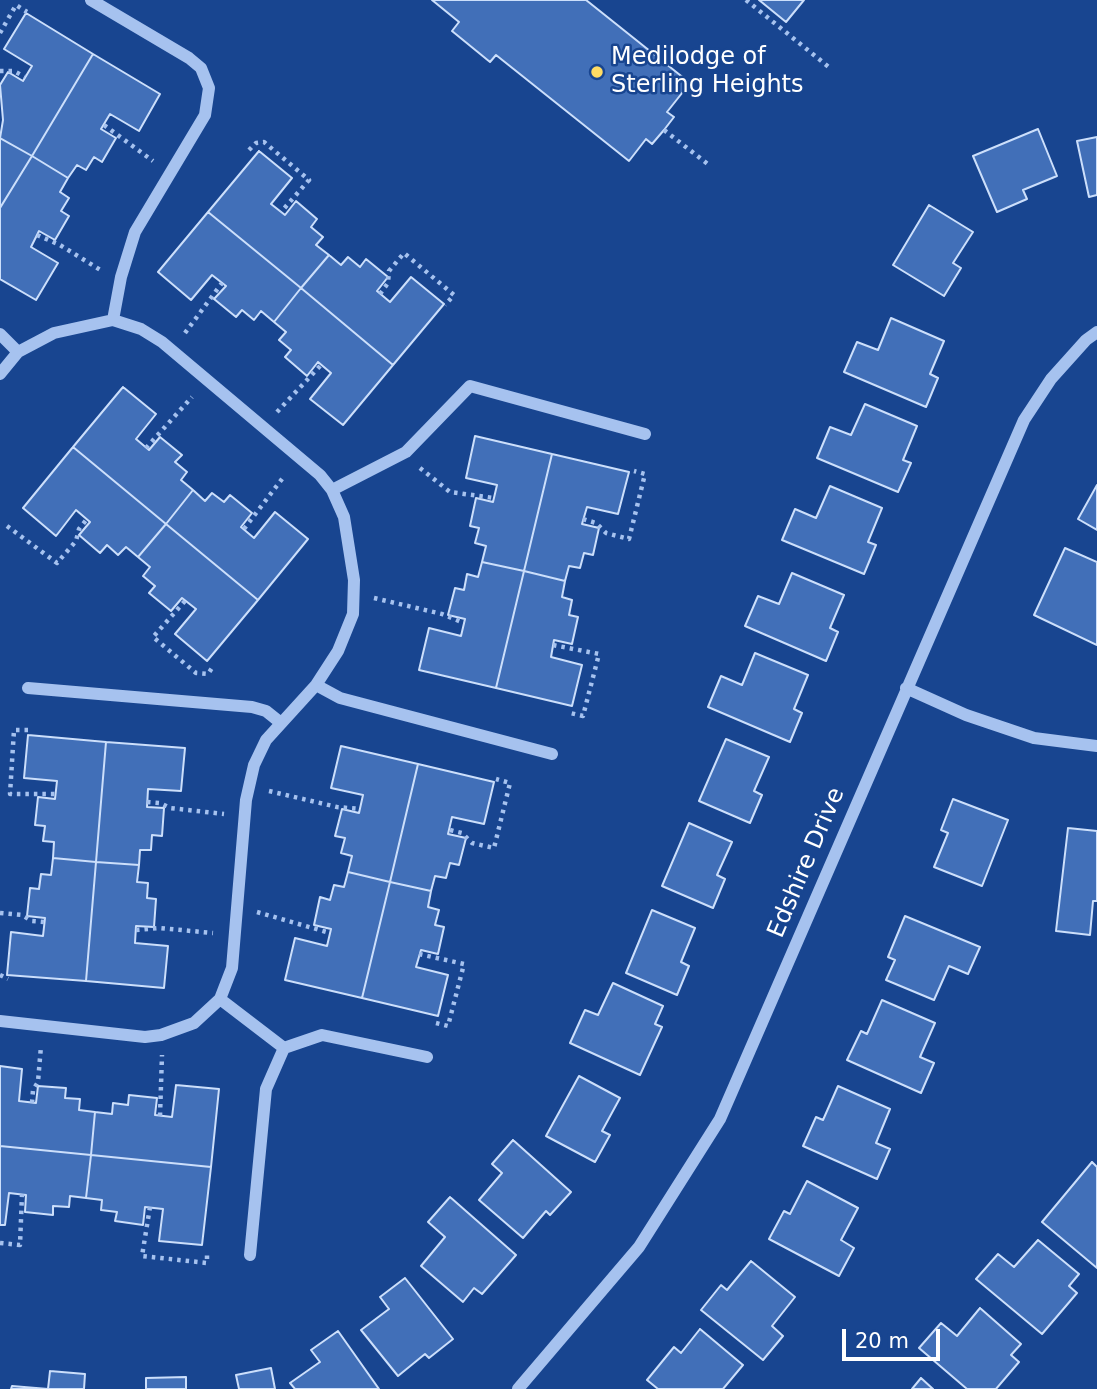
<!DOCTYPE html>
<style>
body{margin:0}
#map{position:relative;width:1097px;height:1389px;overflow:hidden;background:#184590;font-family:"DejaVu Sans",sans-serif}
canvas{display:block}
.scale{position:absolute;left:842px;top:1329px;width:98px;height:32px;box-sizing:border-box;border:4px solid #fff;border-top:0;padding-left:9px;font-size:21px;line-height:24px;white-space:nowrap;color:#fff;-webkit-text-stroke:5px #184590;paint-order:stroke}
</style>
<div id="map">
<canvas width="1097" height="1389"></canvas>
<div class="scale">20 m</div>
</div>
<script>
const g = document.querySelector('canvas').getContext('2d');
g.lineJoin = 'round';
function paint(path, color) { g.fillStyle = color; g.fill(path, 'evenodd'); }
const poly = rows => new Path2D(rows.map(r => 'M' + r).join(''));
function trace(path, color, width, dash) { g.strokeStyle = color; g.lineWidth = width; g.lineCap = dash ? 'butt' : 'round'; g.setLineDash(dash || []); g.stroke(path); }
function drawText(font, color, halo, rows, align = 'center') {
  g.font = font + ' "DejaVu Sans",sans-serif'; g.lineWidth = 5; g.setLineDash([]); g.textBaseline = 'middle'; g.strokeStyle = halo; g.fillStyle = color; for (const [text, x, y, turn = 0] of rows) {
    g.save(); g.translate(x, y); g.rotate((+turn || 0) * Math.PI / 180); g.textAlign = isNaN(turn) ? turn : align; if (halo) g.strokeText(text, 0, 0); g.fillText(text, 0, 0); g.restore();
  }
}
const building = poly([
 [432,0,586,0,690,83,667,112,674,117,664,130,652,144,646,139,629,161,496,55,490,62,452,31,459,22,432,0],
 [759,0,804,0,786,22,759,0],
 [26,13,93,54,32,156,0,138,3,120,0,85,8,72,23,81,32,66,4,49,26,13],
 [93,54,160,94,139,131,110,114,101,129,116,138,102,162,94,157,86,170,77,165,68,178,32,156,93,54],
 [1038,129,1057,176,1023,190,1027,199,997,212,973,156,1038,129],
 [1097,137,1097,195,1089,197,1077,141,1097,137],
 [0,138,32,156,0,208,0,138],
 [259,151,292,178,271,204,285,215,296,201,317,219,311,227,323,237,316,245,329,255,301,288,208,212,259,151],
 [32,156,68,178,60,192,69,198,61,211,69,216,55,240,39,231,31,247,58,263,36,300,0,279,0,208,32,156],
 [929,205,973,232,953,263,961,268,944,296,893,265,929,205],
 [208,212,301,288,274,322,261,311,254,320,242,310,236,317,214,299,226,286,212,275,191,300,158,272,208,212],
 [329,255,341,265,348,257,360,267,366,259,388,277,377,291,390,302,411,277,444,304,393,365,301,288,329,255],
 [301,288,393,365,343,425,310,399,331,373,318,362,307,376,285,357,291,350,279,340,286,332,274,322,301,288],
 [891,318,944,341,930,374,938,378,926,407,844,372,857,342,878,350,891,318],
 [123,387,156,414,136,439,149,450,160,437,182,455,175,462,187,472,181,480,193,490,166,524,73,447,123,387],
 [865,404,917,426,903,460,911,463,898,492,817,458,830,427,851,435,865,404],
 [475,436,552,454,524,571,482,562,486,546,475,543,479,528,470,526,476,498,493,502,497,485,466,478,475,436],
 [73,447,166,524,138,557,126,547,118,555,107,545,100,553,79,535,90,522,76,510,56,536,23,508,73,447],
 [552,454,629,472,618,514,587,507,582,524,599,528,593,555,584,553,580,568,569,566,565,581,524,571,552,454],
 [1097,485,1097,530,1078,519,1097,485],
 [830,486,882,508,868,542,876,545,864,574,782,540,795,509,816,518,830,486],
 [193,490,205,501,212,493,224,502,230,495,252,513,241,527,254,538,275,512,308,539,258,600,166,524,193,490],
 [166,524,258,600,207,661,175,634,196,609,182,598,171,611,149,593,155,586,143,576,150,567,138,557,166,524],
 [1065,548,1097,562,1097,645,1034,615,1065,548],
 [482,562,524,571,496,688,419,670,429,628,461,636,465,619,448,615,455,588,464,590,467,574,478,577,482,562],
 [524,571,565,581,562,597,572,600,569,615,578,617,572,644,554,640,551,657,582,665,572,706,496,688,524,571],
 [792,573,844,595,830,628,838,632,826,661,745,626,758,596,779,604,792,573],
 [755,653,808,675,794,709,802,713,790,742,708,707,721,676,742,685,755,653],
 [28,735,106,742,96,862,53,858,54,842,43,841,45,826,35,825,38,797,55,799,57,781,24,778,28,735],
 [726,739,769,757,754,791,762,795,750,823,699,801,726,739],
 [106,742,185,748,181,791,148,789,147,807,164,808,162,836,152,835,151,850,140,850,139,865,96,862,106,742],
 [341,746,418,764,390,882,348,872,352,856,341,853,345,838,335,836,342,809,359,813,363,795,331,788,341,746],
 [418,764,494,782,484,824,452,817,448,834,466,838,459,865,450,863,446,878,435,876,431,891,390,882,418,764],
 [953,799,1008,820,982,886,934,867,948,833,941,830,953,799],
 [689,823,732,842,717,875,725,879,713,908,662,886,689,823],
 [1068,828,1097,831,1097,901,1093,901,1090,935,1056,931,1068,828],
 [53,858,96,862,86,981,7,975,11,932,43,936,45,918,27,916,30,888,39,889,41,874,51,875,53,858],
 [96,862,139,865,137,882,148,883,147,898,156,899,154,927,136,926,135,943,168,946,164,988,86,981,96,862],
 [348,872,390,882,362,998,285,980,295,938,327,946,331,929,314,925,320,897,330,900,334,885,344,887,348,872],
 [390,882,431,891,428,907,439,910,435,925,444,927,438,954,421,950,416,967,448,975,438,1016,362,998,390,882],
 [652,910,695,928,681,962,689,966,677,995,626,973,652,910],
 [905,916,980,947,968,974,949,966,934,1000,886,980,895,960,888,957,905,916],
 [613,983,663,1006,655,1024,662,1027,640,1075,570,1043,585,1010,598,1015,613,983],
 [882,1000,935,1023,920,1057,934,1063,921,1093,847,1060,861,1031,867,1034,882,1000],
 [0,1066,22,1069,19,1101,36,1103,38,1086,66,1088,65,1098,80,1099,79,1110,95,1112,91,1155,0,1146,0,1066],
 [579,1076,620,1098,602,1131,610,1135,595,1162,546,1136,579,1076],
 [176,1085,219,1089,211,1167,91,1155,95,1112,112,1114,113,1103,128,1105,129,1095,157,1098,155,1115,172,1117,176,1085],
 [838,1086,890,1109,876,1143,890,1149,877,1179,803,1146,816,1117,823,1120,838,1086],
 [513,1140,571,1192,550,1215,546,1211,523,1238,479,1200,502,1173,492,1164,513,1140],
 [0,1146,91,1155,86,1198,70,1196,69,1207,53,1206,53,1215,25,1212,26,1195,9,1193,5,1225,0,1225,0,1146],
 [91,1155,211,1167,202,1245,159,1241,163,1209,145,1207,143,1225,115,1221,117,1212,101,1210,102,1200,86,1198,91,1155],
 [1092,1162,1097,1167,1097,1268,1042,1222,1092,1162],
 [807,1181,858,1208,841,1240,854,1248,839,1276,769,1239,784,1211,790,1214,807,1181],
 [450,1197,516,1255,482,1294,474,1288,463,1302,421,1266,445,1237,428,1222,450,1197],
 [1038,1240,1079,1274,1069,1286,1077,1293,1042,1334,976,1279,998,1254,1014,1267,1038,1240],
 [751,1261,795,1297,772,1326,783,1336,763,1360,701,1310,721,1285,727,1290,751,1261],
 [405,1278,453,1339,429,1358,425,1354,398,1376,361,1330,389,1309,380,1297,405,1278],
 [980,1308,1021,1344,1011,1355,1019,1362,996,1389,967,1389,919,1348,941,1323,957,1336,980,1308],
 [700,1329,743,1365,723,1389,658,1389,647,1380,674,1347,681,1353,700,1329],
 [338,1331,379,1389,295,1389,290,1383,320,1362,311,1350,338,1331],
 [271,1368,275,1389,239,1389,236,1375,271,1368],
 [50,1371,85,1374,84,1389,11,1389,12,1386,48,1389,50,1371],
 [186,1377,186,1389,146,1389,146,1378,186,1377],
 [921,1378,933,1389,912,1389,921,1378]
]);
paint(building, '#416fb8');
trace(building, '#ccdffb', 2);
trace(poly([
 [746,0,830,68],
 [0,33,16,5,27,12],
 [0,71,14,71,25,77],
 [104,125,153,161],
 [664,130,709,165],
 [249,150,256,143,264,142,309,180,281,212],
 [37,235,60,245,102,271],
 [380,294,388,283,389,271,404,253,454,295,445,305],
 [185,333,222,283],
 [277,412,321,365],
 [146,448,192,397],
 [420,468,450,492,494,498],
 [583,519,596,523,606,533,629,539,645,474,634,471],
 [7,526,57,563,76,541,79,529,87,519],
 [244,529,285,475],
 [374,598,442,614,464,623],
 [185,601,153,637,196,673,208,674,212,668],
 [553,645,599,654,583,716,570,713],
 [28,730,14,730,10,794,55,794],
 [269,791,337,807,360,809],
 [147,802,160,803,170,808,224,814],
 [450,830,462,833,472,843,494,848,510,783,496,779],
 [257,912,330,933],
 [0,913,22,915,32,921,44,922],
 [136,930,159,928,213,933],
 [419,954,464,964,448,1026,436,1023],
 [0,975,8,979],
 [32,1103,33,1090,38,1082,41,1046],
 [160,1116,162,1055],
 [150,1207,142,1256,207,1263,207,1255],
 [0,1243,20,1245,22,1194]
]), '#a6c2ef', 4.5, [3.5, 5]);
trace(poly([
 [91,0,189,58,201,68,209,88,205,115,135,232,121,277,113,320],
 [0,334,18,352],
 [0,374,18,352,54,333,113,320,141,329,162,342,320,475,332,490,344,517,354,580,353,614,338,651,316,685,266,740,254,765,246,800,232,968,220,999,194,1023,161,1035,145,1037,0,1021],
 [332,490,406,452,470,386,645,434],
 [316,685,340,698,552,754],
 [28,688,252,707,266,711,281,723],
 [906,688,966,715,1034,738,1097,746],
 [220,999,284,1048,322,1035,427,1057],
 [250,1255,266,1089,284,1048],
 [518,1389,639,1247,720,1119,1024,420,1051,379,1086,340,1097,332]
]), '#a6c2ef', 12);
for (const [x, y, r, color] of [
 [597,72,7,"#ffdc64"]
]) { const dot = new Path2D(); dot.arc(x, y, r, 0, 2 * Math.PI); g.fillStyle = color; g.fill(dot); trace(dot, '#184590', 2.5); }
drawText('24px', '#fff', '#184590', [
 ["Medilodge of",611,58],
 ["Sterling Heights",611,86]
], 'left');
drawText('24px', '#fff', '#184590', [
 ["Edshire Drive",807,863,-67]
]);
</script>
